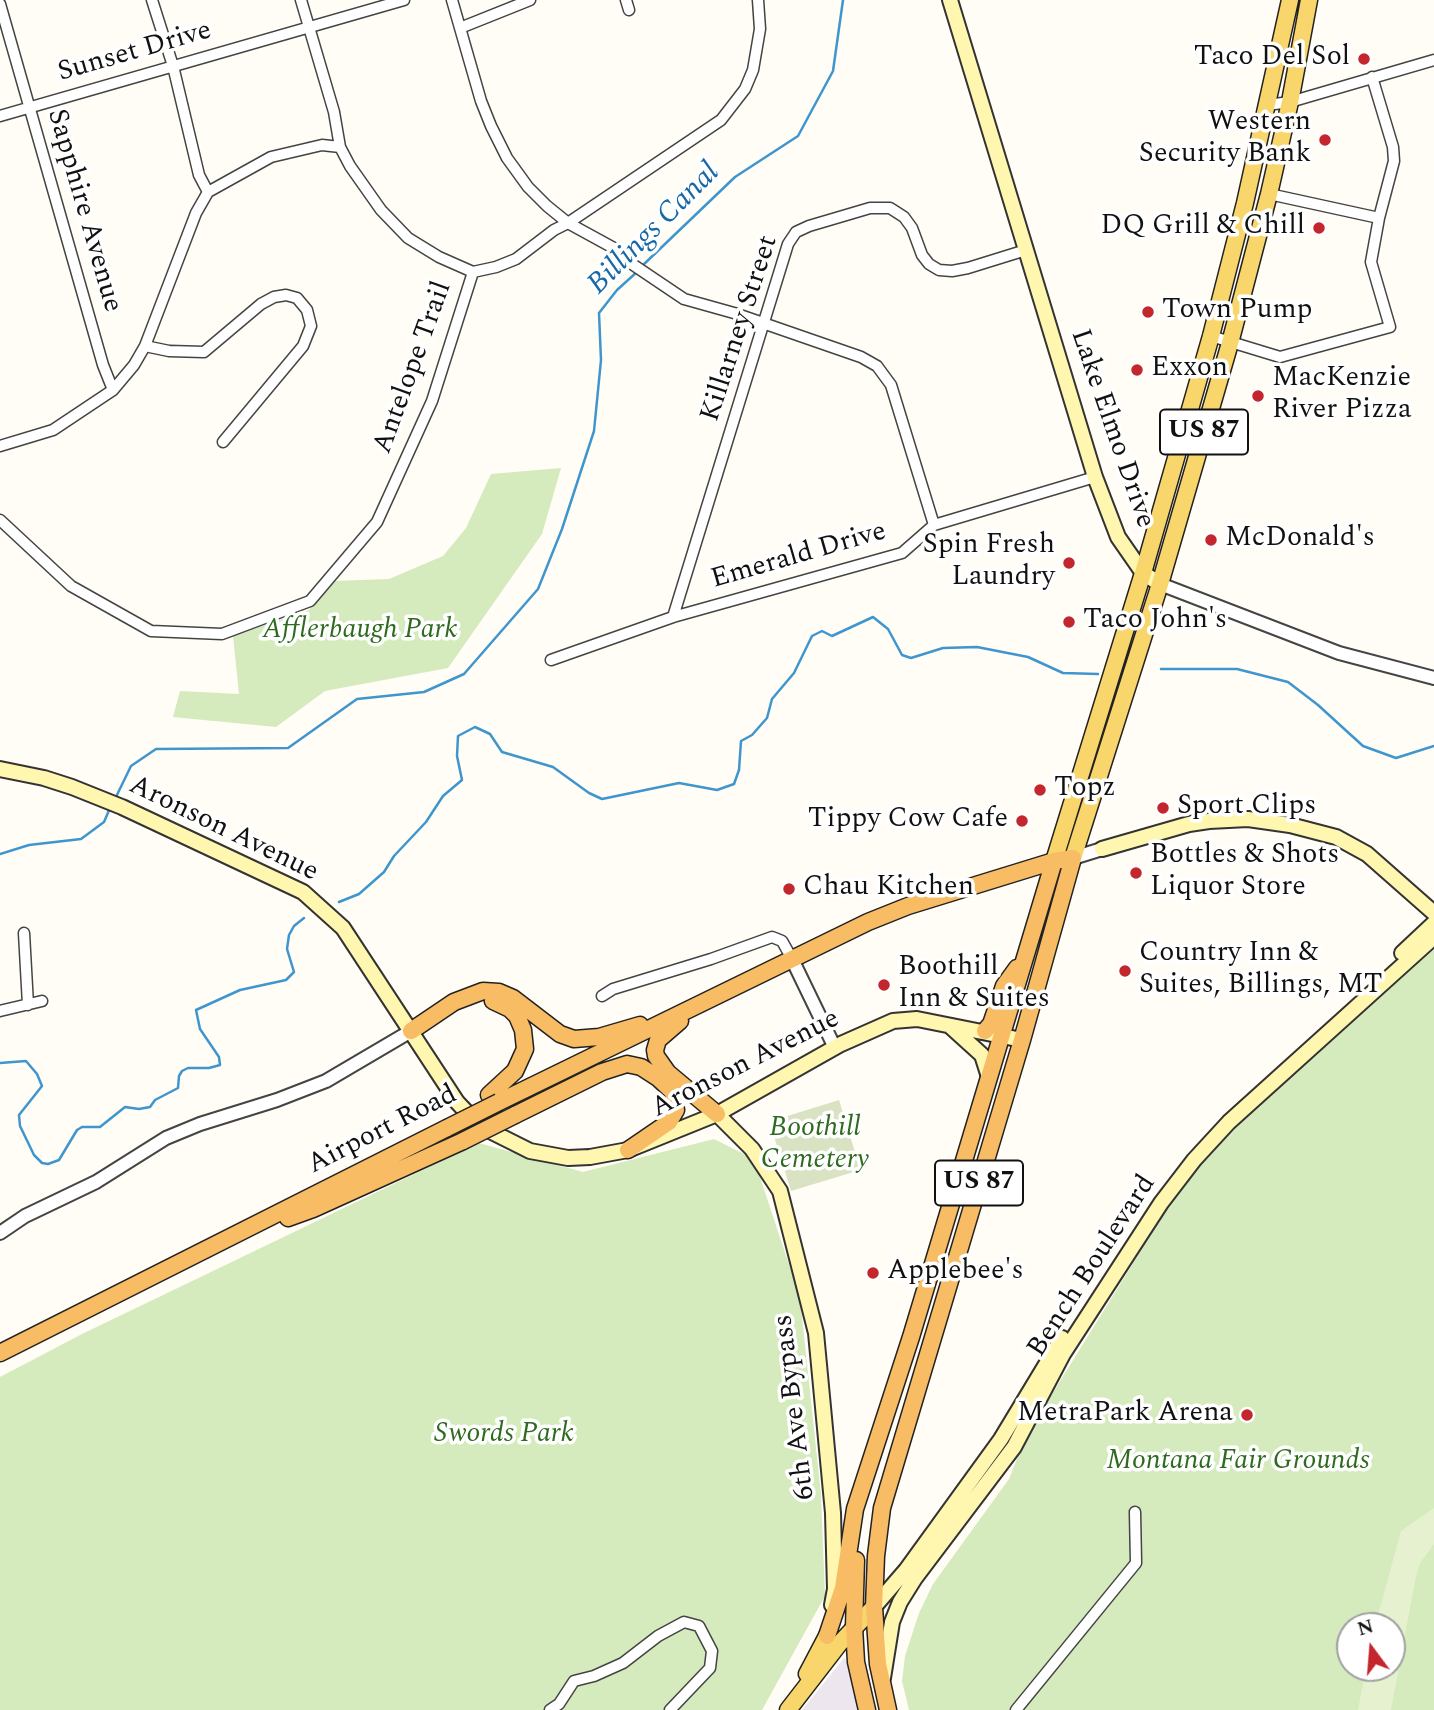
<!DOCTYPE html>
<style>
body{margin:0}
#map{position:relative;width:1434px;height:1710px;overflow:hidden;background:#fffdf5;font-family:Spectral,serif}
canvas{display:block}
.north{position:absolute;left:1336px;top:1612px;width:70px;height:70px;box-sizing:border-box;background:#fff;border:2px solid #a0a0a0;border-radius:50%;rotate:344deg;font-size:19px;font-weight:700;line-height:28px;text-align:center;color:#111}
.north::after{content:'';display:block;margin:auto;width:24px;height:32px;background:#c4262e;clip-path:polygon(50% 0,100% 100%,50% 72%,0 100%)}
</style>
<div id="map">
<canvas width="1434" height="1710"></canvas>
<div class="north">N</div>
</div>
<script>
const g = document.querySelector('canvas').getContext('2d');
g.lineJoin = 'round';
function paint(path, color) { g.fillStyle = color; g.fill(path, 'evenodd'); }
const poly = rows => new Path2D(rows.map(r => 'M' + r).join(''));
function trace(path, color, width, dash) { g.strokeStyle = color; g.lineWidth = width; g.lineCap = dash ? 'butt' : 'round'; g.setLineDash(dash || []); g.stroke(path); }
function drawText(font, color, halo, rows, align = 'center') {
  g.font = font + ' Spectral,serif'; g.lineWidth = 7; g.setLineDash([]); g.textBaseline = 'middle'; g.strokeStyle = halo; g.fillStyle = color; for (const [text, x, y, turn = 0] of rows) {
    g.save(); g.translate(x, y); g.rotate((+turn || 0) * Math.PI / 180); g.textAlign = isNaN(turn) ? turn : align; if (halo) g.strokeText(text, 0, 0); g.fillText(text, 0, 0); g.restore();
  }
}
paint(poly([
 [845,1657,859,1710,802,1710]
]), '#eee6ef');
paint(poly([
 [561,468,542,534,448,668,325,691,276,727,173,717,180,691,239,694,233,636,309,610,333,581,389,579,443,556,466,528,491,474],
 [1434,945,1434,1710,909,1710,902,1681,905,1656,919,1613,933,1584,1009,1479,1026,1436,1176,1194,1212,1150],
 [1350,1626,1392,1626,1392,1668,1350,1668],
 [714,1139,754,1159,800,1298,821,1495,825,1596,762,1710,0,1710,0,1377,82,1334,479,1143,583,1172]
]), '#d5ebbd');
paint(poly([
 [839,1100,859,1165,857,1171,791,1191,772,1130,783,1127,781,1118]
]), '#d9e3c4');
paint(poly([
 [1434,1508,1434,1544,1420,1563,1415,1581,1391,1710,1358,1710,1366,1668,1392,1668,1392,1626,1375,1626,1401,1531]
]), '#e6f2cf');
trace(poly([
 [642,266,735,177,798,136,833,71,843,0],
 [1161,669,1237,669,1288,682,1318,705,1363,746,1396,758,1434,746],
 [115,799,131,766,156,749,288,748,357,699,424,692,464,674,538,589,562,529,594,431,601,360,599,313,617,290,638,271],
 [0,854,29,845,81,839,104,822,110,808],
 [339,902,359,894,384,872,394,856,426,822,443,796,462,780,457,756,458,736,475,727,490,734,502,752,553,767,589,793,602,799,679,783,717,790,734,784,739,770,741,741,752,735,767,718,772,699,794,673,812,636,822,631,832,636,873,617,888,629,902,655,911,658,943,648,977,647,1028,657,1063,673,1098,674],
 [0,1063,26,1061,37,1074,42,1086,19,1115,20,1126,34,1155,42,1163,48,1164,59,1160,77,1130,82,1127,100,1127,125,1107,139,1109,150,1107,155,1100,178,1088,179,1076,182,1071,188,1068,209,1068,220,1065,219,1057,200,1029,196,1010,240,990,286,980,294,972,287,949,289,935,294,926,304,918]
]), '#3f96cf', 2.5);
const minor = poly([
 [152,0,173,66,199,175,208,192],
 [301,0,334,112,340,147,350,166,381,210,408,238,439,257,473,272,496,267,516,259,554,230,568,223,721,120,745,89,753,70,760,29,758,0],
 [452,0,481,101,491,126,507,158,528,187,547,206,568,223,621,252,632,264,684,299,734,313,861,357,877,366,891,385,934,525],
 [626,0,629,10],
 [0,4,103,365,113,390],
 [460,28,530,0],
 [1267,105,1290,102,1434,60],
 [0,116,404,0],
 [1269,194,1379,218],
 [1211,336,1280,357,1390,327,1371,262,1379,218,1394,161,1393,147,1372,77],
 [145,346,169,351,204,352,261,304,274,297,286,295,297,298,307,310,311,326,303,346,223,442],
 [0,446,53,430,113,390,134,365,145,346,196,213,208,192,271,157,322,145,340,147],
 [0,520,71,586,151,631,222,634,310,601,377,522,432,401,473,272],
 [673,617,788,244,796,232,809,226,870,208,890,208,904,217,912,228,922,255,929,264,939,270,952,271,968,268,1026,250],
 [551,660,673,617,902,553,934,525,1095,477],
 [24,933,28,1005],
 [602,996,613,989,711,959,772,937,782,941,791,957],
 [0,1011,42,1001],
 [550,1710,559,1704,574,1681,594,1676,623,1663,658,1636,684,1622,699,1626,712,1651,710,1668,670,1710],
 [1016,1710,1136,1563,1135,1512]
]);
const tertiary = poly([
 [1160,584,1339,653,1434,678],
 [1073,858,1102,849],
 [791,957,835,1048],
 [0,1233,25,1216,96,1182,166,1138,200,1124,277,1100,326,1081,411,1031]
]);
const secondary = poly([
 [950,0,1095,477,1118,537,1143,573,1160,584],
 [0,769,44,778,72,787,122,807,303,892,343,928,457,1102,473,1119,490,1131,530,1151,568,1158,590,1157,628,1150,717,1114,841,1044,893,1021,917,1019,1022,1040],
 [1102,849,1189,824,1209,821,1248,819,1290,825,1336,837,1367,854,1434,913],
 [1402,953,1434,923],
 [950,1026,982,1055,989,1077],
 [717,1114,752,1149,780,1191,816,1333,833,1513,835,1589,832,1605],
 [874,1607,906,1570,1001,1439,1062,1338],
 [883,1678,892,1622,900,1602,915,1578,1014,1447,1063,1354,1161,1203,1194,1160,1229,1122,1434,937]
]);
const primary = poly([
 [1073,858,1160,584,1230,343,1269,194,1290,102,1309,0],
 [1054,861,1143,573,1211,336,1245,203,1290,0],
 [807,1674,827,1636],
 [788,1710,839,1644,874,1607]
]);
const trunk = poly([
 [680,1021,658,1040,655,1050,656,1056,668,1073,717,1114],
 [411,1031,454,1002,483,991,499,992,513,998,560,1034,574,1039,599,1037,640,1025],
 [985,1031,991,1024,1004,986,1017,968],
 [489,1095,515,1071,525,1049,523,1030,517,1016,510,1009,493,1001],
 [499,1102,868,922,908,906,1054,861,1073,858,1022,1040,882,1508,876,1556,874,1607,878,1664,888,1710],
 [515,1115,602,1072,627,1064,641,1067,658,1078,673,1092,676,1110,669,1122,628,1150],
 [288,1218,313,1209,463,1141],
 [0,1353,447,1128],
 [856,1560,854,1627,856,1662,867,1710],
 [827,1636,843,1588,855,1509,911,1337,1054,861]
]);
trace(minor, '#444', 13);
trace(tertiary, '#444', 16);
trace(secondary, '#333', 18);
trace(primary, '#222', 19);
trace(trunk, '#222', 19);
trace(minor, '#fff', 10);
trace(tertiary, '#fff', 12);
trace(secondary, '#fff6b0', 14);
trace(primary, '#f9d66b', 16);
trace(trunk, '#f7bc64', 16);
const trunkBridge = poly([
 [447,1128,499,1102],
 [463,1141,515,1115]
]);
trace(trunkBridge, '#222', 19, []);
trace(trunkBridge, '#f7bc64', 16);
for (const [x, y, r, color] of [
 [1364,59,7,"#c4262e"],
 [1325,140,7,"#c4262e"],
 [1319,228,7,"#c4262e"],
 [1148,312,7,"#c4262e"],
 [1137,370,7,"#c4262e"],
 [1258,396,7,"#c4262e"],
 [1211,540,7,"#c4262e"],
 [1069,563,7,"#c4262e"],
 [1069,622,7,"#c4262e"],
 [1040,790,7,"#c4262e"],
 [1163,808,7,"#c4262e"],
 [1022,821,7,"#c4262e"],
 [1136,873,7,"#c4262e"],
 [789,889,7,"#c4262e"],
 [1125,971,7,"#c4262e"],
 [884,985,7,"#c4262e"],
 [873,1273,7,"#c4262e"],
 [1247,1415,7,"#c4262e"]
]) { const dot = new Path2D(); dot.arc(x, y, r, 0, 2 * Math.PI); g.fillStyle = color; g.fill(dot); trace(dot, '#fff', 2.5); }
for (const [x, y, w] of [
 [1204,432,88],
 [979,1183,88]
]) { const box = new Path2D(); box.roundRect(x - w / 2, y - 22.5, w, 45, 5); g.fillStyle = '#fff'; g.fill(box); trace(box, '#111', 2); }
drawText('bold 26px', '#111', null, [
 ["US 87",1204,432],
 ["US 87",979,1183]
]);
drawText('28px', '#111', '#fff', [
 ["Sunset Drive",135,53,-16],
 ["Sapphire Avenue",83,211,74],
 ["Killarney Street",741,329,-72],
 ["Antelope Trail",414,368,-70],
 ["Lake Elmo Drive",1111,429,71],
 ["Emerald Drive",799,557,-16],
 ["Aronson Avenue",223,830,26],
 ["Aronson Avenue",746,1065,-27],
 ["Airport Road",383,1131,-27],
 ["Bench Boulevard",1093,1267,-57],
 ["6th Ave Bypass",796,1407,-97]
]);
drawText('28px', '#111', '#fff', [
 ["Taco Del Sol",1350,59,"right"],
 ["Western",1311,124,"right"],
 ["Security Bank",1311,156,"right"],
 ["DQ Grill & Chill",1305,228,"right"],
 ["Town Pump",1162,312],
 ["Exxon",1151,370],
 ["MacKenzie",1272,380],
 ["River Pizza",1272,412],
 ["McDonald's",1225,540],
 ["Spin Fresh",1055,547,"right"],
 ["Laundry",1055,579,"right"],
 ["Taco John's",1083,622],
 ["Topz",1054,790],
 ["Sport Clips",1177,808],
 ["Tippy Cow Cafe",1008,821,"right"],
 ["Bottles & Shots",1150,857],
 ["Liquor Store",1150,889],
 ["Chau Kitchen",803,889],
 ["Country Inn &",1139,955],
 ["Suites, Billings, MT",1139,987],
 ["Boothill",898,969],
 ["Inn & Suites",898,1001],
 ["Applebee's",887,1273],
 ["MetraPark Arena",1233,1415,"right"]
], 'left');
drawText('italic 28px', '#2f6b1f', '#fff', [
 ["Afflerbaugh Park",360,632],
 ["Boothill",815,1130],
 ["Cemetery",815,1162],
 ["Swords Park",504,1436],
 ["Montana Fair Grounds",1238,1463]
]);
drawText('italic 30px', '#1768a6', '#fff', [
 ["Billings Canal",655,230,-45]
]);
</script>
